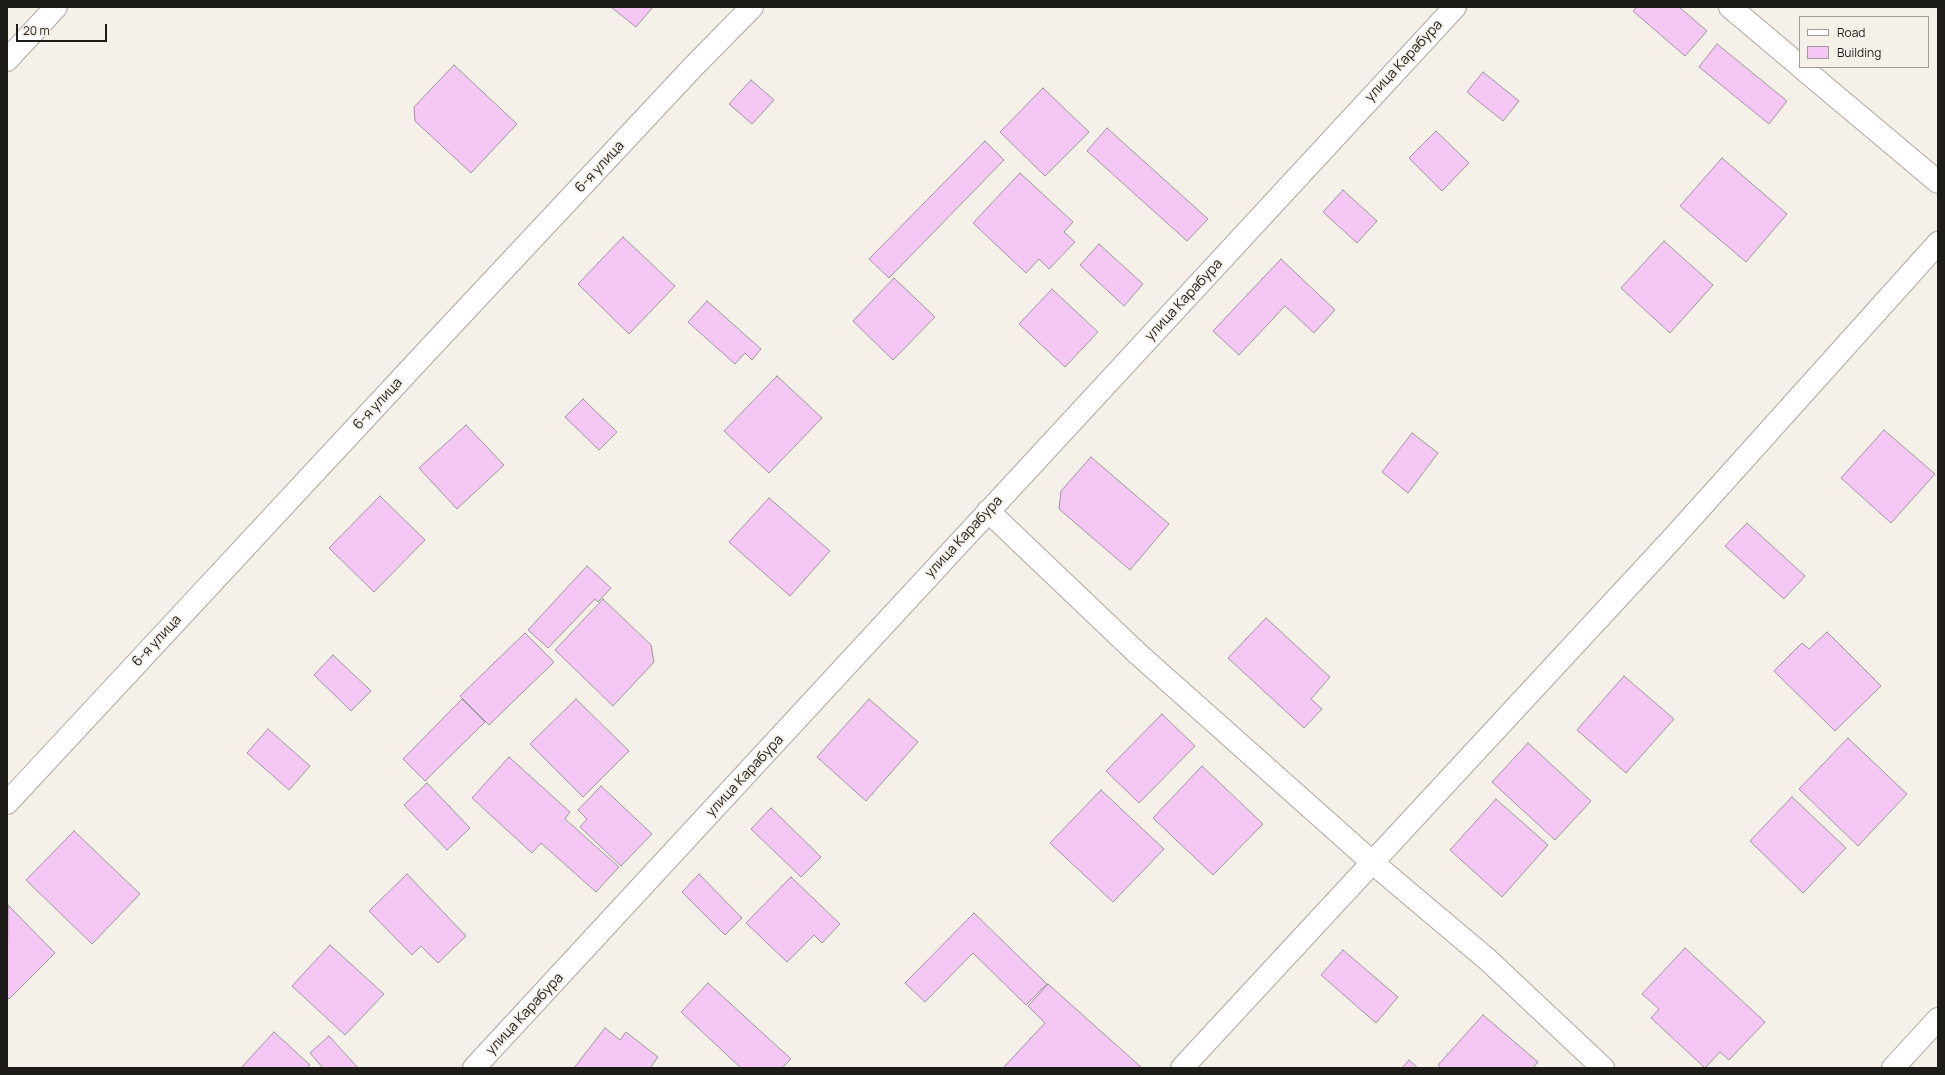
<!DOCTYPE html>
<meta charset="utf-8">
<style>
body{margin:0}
#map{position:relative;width:1945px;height:1075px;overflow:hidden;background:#f5f0e8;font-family:Manrope,sans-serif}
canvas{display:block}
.frame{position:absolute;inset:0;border:8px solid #1d1c19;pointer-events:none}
.legend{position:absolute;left:1799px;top:16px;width:130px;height:52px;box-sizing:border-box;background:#f5f0e8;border:1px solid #9f9b95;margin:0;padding:5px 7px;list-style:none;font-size:12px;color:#1d1c19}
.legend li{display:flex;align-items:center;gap:8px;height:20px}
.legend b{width:20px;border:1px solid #9f9b95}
.scale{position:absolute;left:16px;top:24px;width:91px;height:18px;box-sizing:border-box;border:2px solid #1d1c19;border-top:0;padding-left:5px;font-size:12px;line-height:14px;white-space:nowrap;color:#1d1c19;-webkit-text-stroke:3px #f5f0e8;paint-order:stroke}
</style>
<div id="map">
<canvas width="1945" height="1075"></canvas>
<div class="frame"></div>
<ul class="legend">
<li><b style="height:5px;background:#fff"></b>Road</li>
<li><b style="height:11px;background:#f5c7f5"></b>Building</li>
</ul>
<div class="scale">20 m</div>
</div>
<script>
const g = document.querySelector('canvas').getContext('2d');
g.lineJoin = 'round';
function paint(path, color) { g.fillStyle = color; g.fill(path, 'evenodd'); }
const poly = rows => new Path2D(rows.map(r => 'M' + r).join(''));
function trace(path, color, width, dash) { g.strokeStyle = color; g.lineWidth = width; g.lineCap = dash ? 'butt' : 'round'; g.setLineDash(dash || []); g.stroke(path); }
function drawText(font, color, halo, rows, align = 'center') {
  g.font = font + ' Manrope,sans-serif'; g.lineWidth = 3.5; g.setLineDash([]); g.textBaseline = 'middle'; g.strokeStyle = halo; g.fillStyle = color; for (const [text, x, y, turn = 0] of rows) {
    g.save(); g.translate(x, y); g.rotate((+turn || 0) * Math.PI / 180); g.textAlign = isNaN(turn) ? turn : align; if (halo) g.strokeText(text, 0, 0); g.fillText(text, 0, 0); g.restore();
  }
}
const building = poly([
 [611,7,653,7,636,27,611,7],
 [1637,7,1679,7,1707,31,1685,56,1633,11,1637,7],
 [1717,44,1787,101,1769,124,1699,67,1717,44],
 [454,65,517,124,471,173,415,121,414,107,454,65],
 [1483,72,1519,101,1503,121,1467,92,1483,72],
 [751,80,774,100,752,124,729,104,751,80],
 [1043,88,1089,132,1045,176,1000,132,1043,88],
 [1107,128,1208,219,1187,241,1087,151,1107,128],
 [1436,131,1469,163,1442,191,1409,158,1436,131],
 [985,141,1004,160,889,278,869,259,985,141],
 [1722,158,1787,214,1746,262,1680,206,1722,158],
 [1020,173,1073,222,1064,232,1075,242,1049,269,1039,259,1026,273,973,223,1020,173],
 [1343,190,1377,221,1357,243,1323,212,1343,190],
 [623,237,675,286,629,334,578,284,623,237],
 [1664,241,1713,285,1670,333,1621,288,1664,241],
 [1099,244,1143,284,1124,306,1080,265,1099,244],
 [1281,259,1335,310,1314,333,1285,306,1239,355,1213,331,1281,259],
 [894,278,935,317,893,360,853,321,894,278],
 [1052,289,1098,332,1065,367,1019,324,1052,289],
 [707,301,761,349,752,360,745,353,735,364,688,322,707,301],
 [777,376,822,418,769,473,724,431,777,376],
 [583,399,617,432,599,450,565,417,583,399],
 [466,425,504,465,457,509,419,468,466,425],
 [1884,430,1935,474,1891,523,1841,478,1884,430],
 [1412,433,1438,453,1408,493,1382,472,1412,433],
 [1091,457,1169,524,1130,570,1059,509,1061,491,1091,457],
 [380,496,425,540,374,592,329,548,380,496],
 [769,498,830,551,790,596,729,542,769,498],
 [1747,523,1805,576,1784,599,1725,546,1747,523],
 [587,566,611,588,598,602,595,599,548,648,528,630,587,566],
 [603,599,651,645,654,662,613,706,555,650,603,599],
 [1266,618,1330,677,1311,699,1322,709,1304,728,1228,658,1266,618],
 [1827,632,1881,686,1835,731,1774,671,1802,643,1809,649,1827,632],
 [525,633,554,662,489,725,460,696,525,633],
 [333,655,371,691,351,711,314,675,333,655],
 [1624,676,1674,719,1626,773,1577,730,1624,676],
 [462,699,485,722,425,781,403,759,462,699],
 [576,699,629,751,583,797,530,744,576,699],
 [869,699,918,742,866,801,817,757,869,699],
 [1162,714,1195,746,1139,803,1106,771,1162,714],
 [268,729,310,766,289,790,247,753,268,729],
 [1848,738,1907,794,1858,846,1799,789,1848,738],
 [1528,743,1591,801,1555,840,1492,782,1528,743],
 [509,757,570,812,565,819,619,867,596,892,541,843,532,853,472,798,509,757],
 [1202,766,1263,824,1213,875,1153,818,1202,766],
 [427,783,470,828,447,850,404,805,427,783],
 [601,786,652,834,621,866,580,827,587,819,578,810,601,786],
 [1101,790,1164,849,1113,902,1050,843,1101,790],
 [1792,797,1846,848,1803,893,1750,841,1792,797],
 [1496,799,1548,845,1502,897,1450,850,1496,799],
 [771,808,821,857,801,877,751,829,771,808],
 [74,831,140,894,92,944,26,880,74,831],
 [407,874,466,936,438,963,421,946,412,955,369,911,407,874],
 [699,874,742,918,725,935,682,892,699,874],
 [791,877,840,924,822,943,814,935,787,962,746,923,791,877],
 [8,905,55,953,9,999,7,997,8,905],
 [974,913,1047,984,1026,1005,973,953,925,1002,905,983,974,913],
 [330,945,384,994,345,1035,292,986,330,945],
 [1685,948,1765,1022,1729,1060,1720,1052,1705,1068,1651,1018,1659,1009,1642,994,1685,948],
 [1343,950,1398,997,1376,1023,1321,975,1343,950],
 [708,983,791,1059,782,1068,741,1068,681,1012,708,983],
 [1048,984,1142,1068,1003,1068,1045,1023,1028,1006,1048,984],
 [1483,1015,1538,1062,1533,1068,1441,1068,1438,1065,1483,1015],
 [605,1028,620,1040,626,1032,658,1057,650,1068,574,1068,605,1028],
 [274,1032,310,1065,307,1068,241,1068,274,1032],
 [329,1036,358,1068,323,1068,310,1053,329,1036],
 [1409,1060,1418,1068,1402,1068,1409,1060]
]);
paint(building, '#f5c7f5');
trace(building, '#9d969d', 1);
const minor = poly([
 [1730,7,1800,66],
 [7,60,56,7],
 [1801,67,1938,182],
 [988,511,1137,653,1373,863,1488,960,1603,1068],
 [7,803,430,348,693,67,752,7],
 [474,1068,1455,7],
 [1182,1068,1673,538,1938,243],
 [1893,1068,1938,1019]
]);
trace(minor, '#aca79f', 24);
trace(minor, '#fff', 22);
drawText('14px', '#1d1c19', '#f5f0e8', [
 ["улица Карабура",1404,61,-47],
 ["6-я улица",600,167,-47],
 ["улица Карабура",1184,300,-47],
 ["6-я улица",378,404,-47],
 ["улица Карабура",964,537,-47],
 ["6-я улица",157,641,-47],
 ["улица Карабура",745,776,-47],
 ["улица Карабура",525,1014,-47]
]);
</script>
